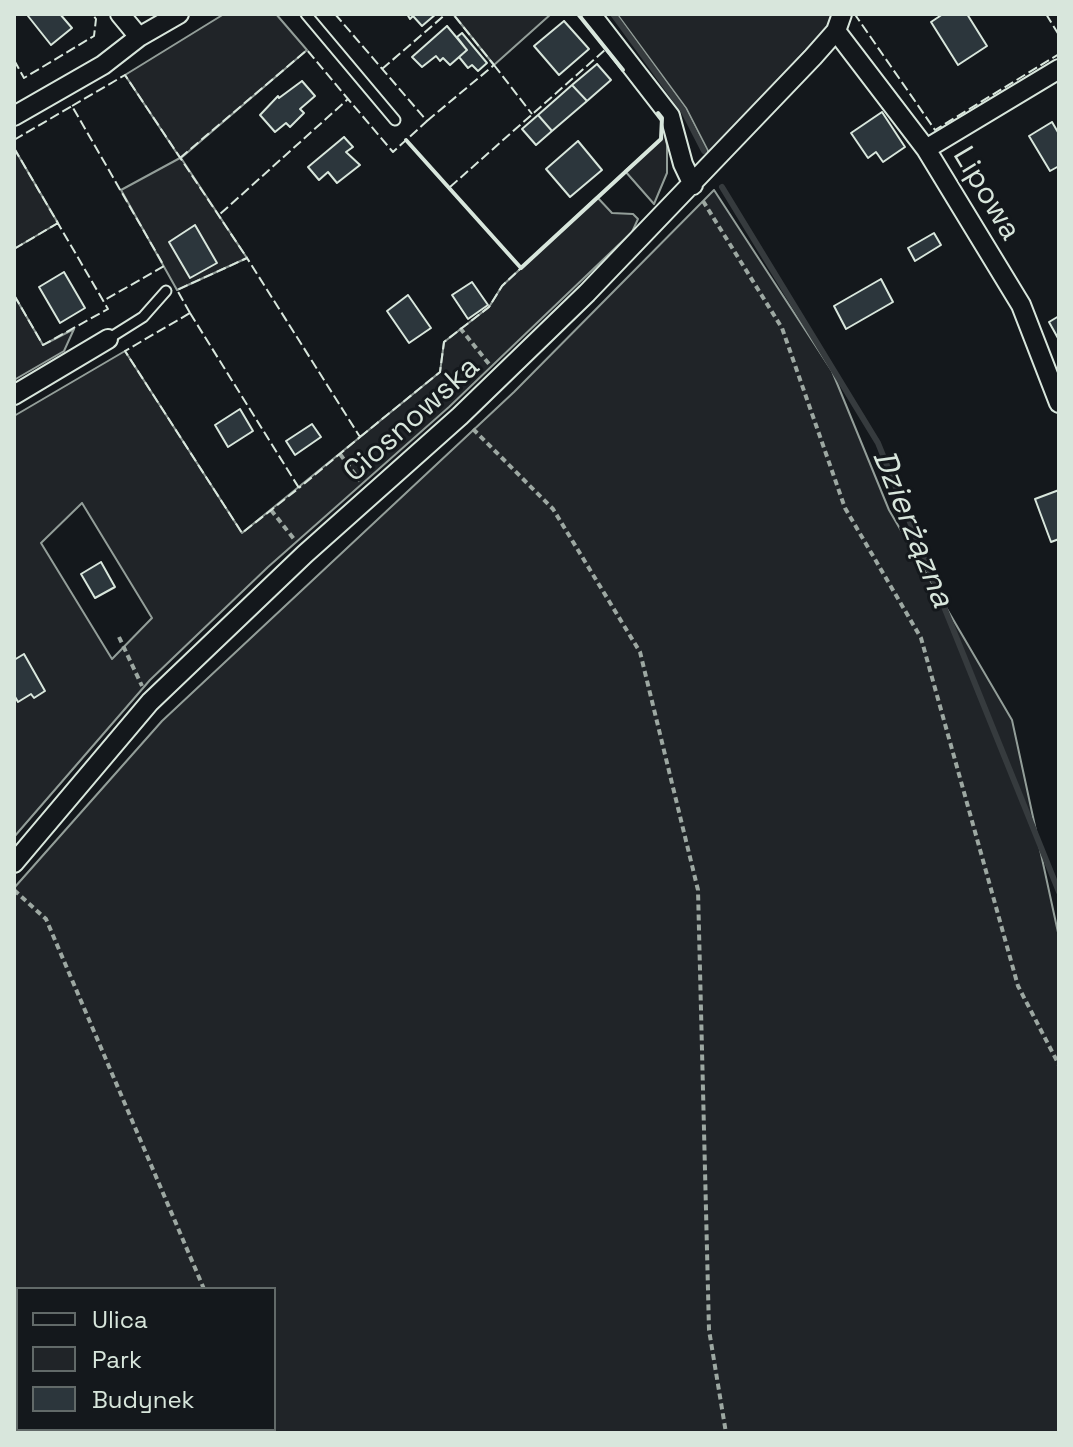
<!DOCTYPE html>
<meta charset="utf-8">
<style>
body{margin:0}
#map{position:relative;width:1073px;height:1447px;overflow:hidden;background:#14181c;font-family:"Space Grotesk",sans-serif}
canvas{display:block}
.frame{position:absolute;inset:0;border:16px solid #d8e6dc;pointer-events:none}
.legend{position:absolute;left:16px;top:1287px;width:260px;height:144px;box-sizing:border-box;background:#14181c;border:2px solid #626a69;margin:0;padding:10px 14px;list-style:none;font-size:24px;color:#d8e6dc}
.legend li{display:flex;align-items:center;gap:16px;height:40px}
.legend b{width:40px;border:2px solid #626a69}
</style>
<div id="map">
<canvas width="1073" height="1447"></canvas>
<div class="frame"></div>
<ul class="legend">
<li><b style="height:10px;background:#14181c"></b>Ulica</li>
<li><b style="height:22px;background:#202428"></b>Park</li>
<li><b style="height:22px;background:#2c363c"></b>Budynek</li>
</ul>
</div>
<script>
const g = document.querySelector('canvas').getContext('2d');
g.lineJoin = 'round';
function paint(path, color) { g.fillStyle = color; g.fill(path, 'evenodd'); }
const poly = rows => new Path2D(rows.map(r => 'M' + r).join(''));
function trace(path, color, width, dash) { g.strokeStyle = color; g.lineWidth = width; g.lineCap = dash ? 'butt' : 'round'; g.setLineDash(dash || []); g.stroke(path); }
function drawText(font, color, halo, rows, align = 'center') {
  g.font = font + ' "Space Grotesk",sans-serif'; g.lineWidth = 6; g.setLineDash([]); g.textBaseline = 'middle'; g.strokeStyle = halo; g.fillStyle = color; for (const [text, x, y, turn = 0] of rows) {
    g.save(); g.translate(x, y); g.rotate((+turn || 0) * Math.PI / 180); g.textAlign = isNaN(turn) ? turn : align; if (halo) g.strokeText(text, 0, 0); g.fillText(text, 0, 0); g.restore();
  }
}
const green = poly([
 [224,14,276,14,307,50,181,158,247,258,177,290,121,190,180,158,125,75,224,14],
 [453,14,551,14,494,65,453,14],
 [617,14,832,14,827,28,709,153,686,108,617,14],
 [662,118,667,145,667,173,654,204,625,171,661,139,662,118],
 [14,148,58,223,14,249,14,148],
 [714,190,832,371,889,510,1012,720,1059,937,1059,1433,14,1433,14,888,162,721,514,392,714,190],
 [18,1289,274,1289,274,1429,18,1429,18,1289],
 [597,197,612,213,633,214,638,219,632,232,449,407,268,567,150,680,14,837,14,416,125,351,242,533,440,372,444,342,489,307,502,286,597,197],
 [82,503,152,618,112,659,41,543,82,503],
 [14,295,43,345,74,329,64,351,14,380,14,295]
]);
paint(green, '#202428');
trace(green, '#939e99', 2);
trace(poly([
 [613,14,683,110,704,151],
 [722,187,878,443,1059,892]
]), '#363b3e', 6);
const building = poly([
 [30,14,60,14,72,28,51,45,28,16,30,14],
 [407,14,436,14,422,26,413,16,410,19,407,14],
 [943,14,967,14,987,46,958,65,931,22,943,14],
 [564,21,589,49,559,75,534,46,564,21],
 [447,26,467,50,450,65,443,58,440,61,436,56,422,67,412,57,447,26],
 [462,33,487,63,478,71,472,65,468,68,459,57,467,50,457,37,462,33],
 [597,64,611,80,587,101,572,85,597,64],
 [302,81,315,96,300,109,304,113,290,127,286,123,275,132,260,115,278,96,279,98,302,81],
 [572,85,587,101,552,131,538,115,572,85],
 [882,112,905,147,883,162,876,152,868,158,851,133,882,112],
 [538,115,552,131,536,145,522,129,538,115],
 [1052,122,1059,134,1059,166,1050,171,1029,136,1052,122],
 [344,137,353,147,346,152,360,165,337,183,328,172,319,180,308,167,344,137],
 [578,141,602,170,570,197,546,169,578,141],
 [195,225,217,263,190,278,169,242,195,225],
 [934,233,941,245,915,261,908,248,934,233],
 [64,272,85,308,60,323,39,287,64,272],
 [881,279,893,302,846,329,834,306,881,279],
 [472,282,488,305,468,319,452,295,472,282],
 [408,295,431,328,409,343,387,311,408,295],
 [1059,316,1059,340,1049,322,1059,316],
 [240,409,253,431,228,447,215,425,240,409],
 [312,424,321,437,295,455,286,441,312,424],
 [1059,490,1059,539,1051,542,1035,499,1059,490],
 [101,562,115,587,95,598,81,574,101,562],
 [24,654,45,691,34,698,31,694,18,702,14,695,14,660,24,654]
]);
paint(building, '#2c363c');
trace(building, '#d8e6dc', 2);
const lane = poly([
 [306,14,395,120],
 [108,339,143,317,166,291]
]);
const street = poly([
 [120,14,139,37],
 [591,14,670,116,683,164,693,185],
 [836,31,926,149,1021,305,1059,403],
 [14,116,103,65,139,37,179,14],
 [926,149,1059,69],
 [14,395,108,339],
 [14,863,150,702,305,554,460,416,587,293,813,57,836,31,842,14]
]);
trace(lane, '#d8e6dc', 13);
trace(street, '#d8e6dc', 22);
trace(poly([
 [703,201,782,328,845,508,921,638,1018,986,1059,1065],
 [460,328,489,364],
 [473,429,553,509,640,652,698,890,709,1330,726,1433],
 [340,454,360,481],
 [271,510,294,539],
 [119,637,142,686],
 [14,890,46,919,204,1289],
 [259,1429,261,1433]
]), '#9da8a2', 4, [6, 4]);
trace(lane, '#14181c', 9);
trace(street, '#14181c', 18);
trace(poly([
 [335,14,427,121,393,152,348,99],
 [859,14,856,16,935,130,1059,54],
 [1046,14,1059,35],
 [14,60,24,78,94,36,96,19,92,14],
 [494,65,532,114],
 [382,69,446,14],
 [72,106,125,75,247,258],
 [427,121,494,65,453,14],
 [14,140,72,106,164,266,103,301],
 [14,148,108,309,43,345,14,295],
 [180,158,307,50,348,99,219,215],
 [450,187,606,49],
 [14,249,58,223],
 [190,313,299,488,242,533,125,351,190,313],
 [190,313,177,290,247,258,360,437,299,488],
 [360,437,440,372,444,342,489,307,502,286,521,268]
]), '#d8e6dc', 2, [10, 4]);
trace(poly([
 [578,14,623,70],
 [406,140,521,268,661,139,662,118,658,113]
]), '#d8e6dc', 4);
drawText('30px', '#d8e6dc', '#14181c', [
 ["Lipowa",986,194,59],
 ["Ciosnowska",412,420,-42]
]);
drawText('italic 32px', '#d8e6dc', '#14181c', [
 ["Dzierżązna",912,529,68]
]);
</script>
